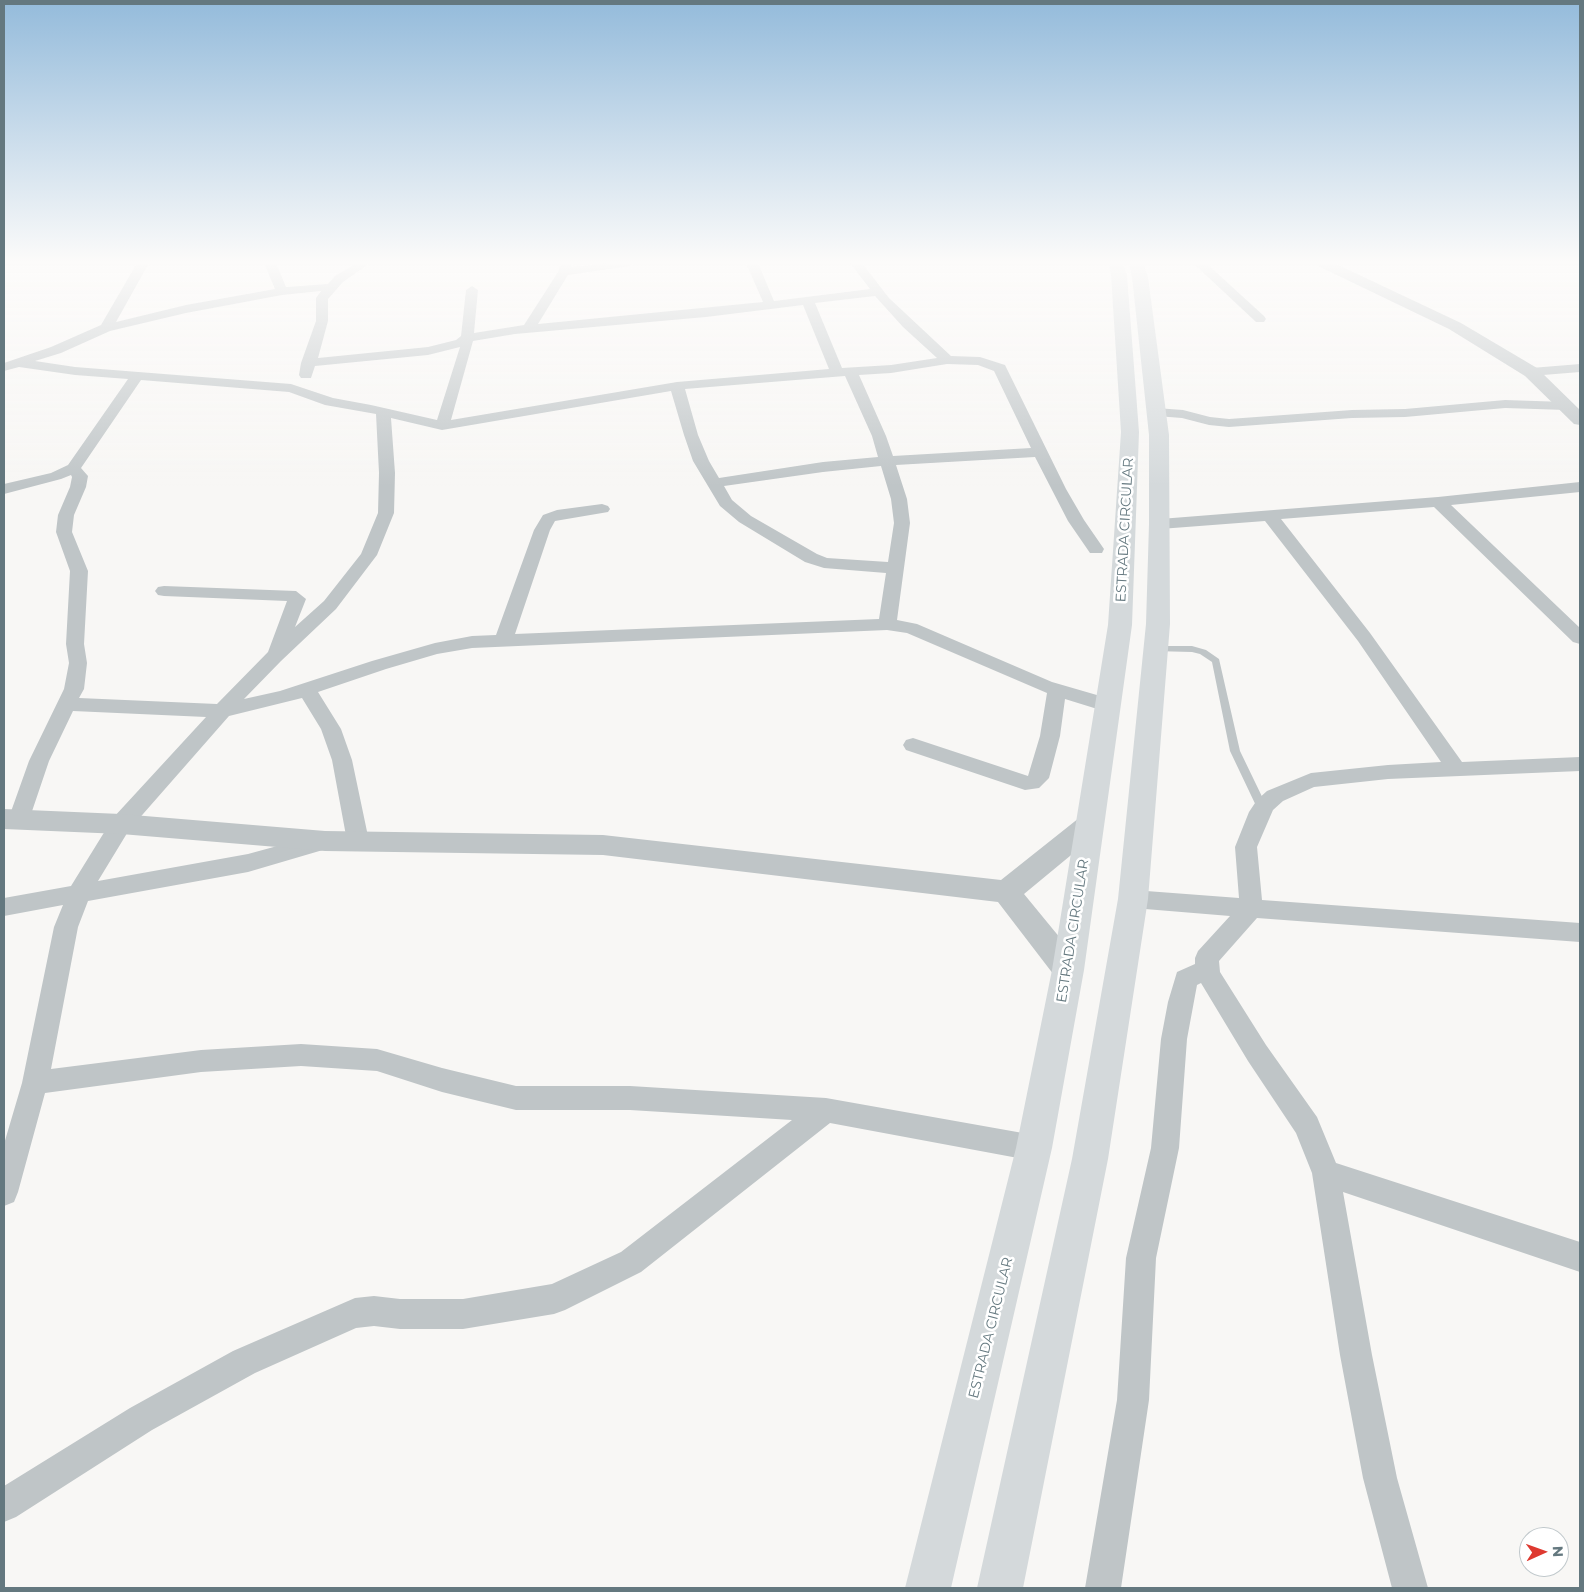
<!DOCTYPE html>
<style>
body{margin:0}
#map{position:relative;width:1584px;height:1592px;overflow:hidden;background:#f8f7f5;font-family:Montserrat,sans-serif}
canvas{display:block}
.frame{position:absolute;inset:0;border:5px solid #64787f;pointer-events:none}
.north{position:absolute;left:1519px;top:1527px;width:50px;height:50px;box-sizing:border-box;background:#fff;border:1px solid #c1c9cc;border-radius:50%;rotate:88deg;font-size:14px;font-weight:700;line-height:20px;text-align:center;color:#64787f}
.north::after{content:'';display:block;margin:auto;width:18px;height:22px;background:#de3930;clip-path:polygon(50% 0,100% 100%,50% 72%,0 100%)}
</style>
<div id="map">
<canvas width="1584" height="1592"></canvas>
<div class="frame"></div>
<div class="north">N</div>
</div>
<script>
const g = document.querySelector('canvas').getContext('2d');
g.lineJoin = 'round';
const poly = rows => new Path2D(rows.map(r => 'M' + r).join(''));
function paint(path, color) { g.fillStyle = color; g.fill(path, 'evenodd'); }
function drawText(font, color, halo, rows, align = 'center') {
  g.font = font + ' Montserrat,sans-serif'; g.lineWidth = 5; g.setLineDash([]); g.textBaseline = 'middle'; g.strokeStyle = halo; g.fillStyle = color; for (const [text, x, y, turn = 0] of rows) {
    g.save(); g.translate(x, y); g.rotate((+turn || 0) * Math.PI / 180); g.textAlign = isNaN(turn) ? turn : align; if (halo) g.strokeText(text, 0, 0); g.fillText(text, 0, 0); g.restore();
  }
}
paint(poly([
 [1156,646,1192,646,1206,650,1219,659,1240,751,1268,809,1267,812,1259,812,1230,751,1212,662,1200,654,1192,652,1153,651,1152,649,1156,646]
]), '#bfc5c7');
paint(poly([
 [137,263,149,263,116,322,186,305,275,289,264,263,276,263,286,287,328,284,335,276,357,263,370,263,343,282,328,299,328,321,318,358,428,347,456,340,461,336,466,290,472,286,478,290,474,333,524,325,558,272,561,263,573,263,571,267,607,263,636,263,630,266,568,275,538,324,763,302,746,263,758,263,774,301,870,289,850,263,862,263,889,298,951,356,980,357,1005,365,1066,489,1084,520,1104,549,1102,553,1090,553,1068,521,1035,457,896,465,907,499,910,523,897,620,917,624,1052,682,1114,700,1117,705,1114,710,1107,712,1065,699,1060,736,1049,778,1039,788,1025,790,906,750,903,745,906,740,913,738,1028,776,1040,736,1047,693,907,633,887,630,472,648,437,654,386,669,318,692,341,729,352,760,369,841,366,847,358,849,350,847,347,841,332,760,321,729,302,698,229,716,129,830,98,881,248,854,325,833,333,835,336,841,333,847,248,872,88,901,78,927,51,1069,201,1050,301,1044,377,1049,442,1068,516,1086,630,1086,826,1098,1034,1135,1044,1139,1048,1148,1044,1157,1034,1161,830,1123,641,1272,565,1310,554,1314,463,1329,400,1329,374,1326,356,1328,255,1373,152,1430,16,1517,4,1522,4,1486,130,1408,233,1351,355,1298,374,1296,400,1299,463,1299,552,1284,621,1252,792,1120,630,1110,516,1110,442,1092,377,1071,301,1066,201,1072,45,1093,18,1192,14,1202,4,1206,4,1144,22,1083,54,927,63,905,4,916,4,898,71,886,113,818,206,717,73,711,49,761,27,826,19,828,11,826,8,820,29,761,64,689,69,663,66,644,70,571,56,532,58,515,70,487,72,477,71,475,61,479,4,494,4,484,51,473,68,465,128,379,75,375,19,367,4,371,4,363,51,347,101,325,137,263],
 [321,291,316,298,316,321,301,363,299,375,301,378,311,378,315,366,428,355,460,347,437,420,371,405,333,398,291,384,75,367,35,361,61,353,110,331,186,313,282,295,321,291],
 [875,296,903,327,937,358,891,365,842,368,815,303,875,296],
 [803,305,829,369,677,382,451,420,473,341,515,334,706,317,803,305],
 [947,364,978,365,994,371,1031,448,893,456,886,436,859,375,891,373,947,364],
 [845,376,872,436,878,457,823,462,719,478,709,461,698,435,685,389,845,376],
 [141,380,289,392,325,405,376,414,379,473,378,513,361,554,324,601,295,627,306,599,296,591,164,586,158,587,155,591,158,595,164,596,287,601,268,652,217,704,79,698,84,689,87,663,84,644,88,571,72,532,74,515,86,487,88,476,81,468,141,380],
 [671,391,684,435,693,461,720,506,739,522,805,562,824,568,886,573,879,619,515,634,550,530,555,521,608,512,610,509,608,506,602,504,557,510,543,515,534,530,496,635,472,636,435,643,372,661,280,691,244,699,281,661,336,609,377,555,394,513,395,473,391,418,442,430,671,391],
 [881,466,891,499,894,523,888,562,827,558,817,554,751,516,732,500,724,486,823,472,881,466],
 [1193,263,1206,263,1264,316,1266,319,1264,322,1256,322,1193,263],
 [1580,364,1580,372,1531,376,1524,372,1531,368,1580,364],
 [1505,400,1566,402,1571,403,1573,406,1571,409,1566,410,1505,408,1405,417,1352,418,1229,427,1209,425,1182,418,1156,416,1151,415,1149,412,1151,409,1156,408,1183,410,1210,417,1229,419,1352,410,1405,409,1505,400],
 [1580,482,1580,492,1451,505,1580,628,1580,644,1573,642,1434,507,1281,519,1370,633,1462,762,1580,757,1580,771,1388,779,1314,787,1283,801,1273,810,1257,847,1262,900,1580,923,1580,942,1257,918,1219,961,1220,972,1266,1045,1317,1117,1336,1163,1580,1242,1580,1272,1343,1192,1372,1355,1397,1478,1428,1588,1392,1588,1363,1478,1340,1355,1312,1173,1296,1133,1248,1061,1201,983,1197,985,1187,1039,1179,1148,1156,1258,1149,1400,1121,1588,1085,1588,1117,1400,1126,1258,1151,1148,1161,1039,1168,1002,1177,972,1195,964,1195,958,1198,951,1230,916,1133,908,1125,905,1121,899,1125,893,1133,890,1239,898,1235,847,1249,812,1257,800,1267,791,1311,773,1388,765,1441,762,1358,641,1265,521,1160,529,1154,527,1152,524,1154,521,1160,519,1438,497,1580,482]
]), '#bfc5c7');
paint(poly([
 [1316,263,1334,263,1461,323,1537,368,1580,410,1580,425,1574,424,1525,376,1449,329,1318,266,1316,263],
 [4,809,121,814,325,831,603,835,1001,880,1079,818,1089,815,1099,818,1102,825,1099,832,1024,894,1079,961,1083,970,1079,979,1068,982,1057,979,998,902,603,855,325,851,121,834,4,829,4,809]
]), '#bfc5c7');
paint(poly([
 [1109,263,1123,263,1127,275,1139,432,1132,625,1084,970,1052,1148,951,1588,905,1588,1016,1148,1052,970,1108,625,1121,432,1111,275,1109,263],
 [1129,263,1143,263,1148,277,1169,435,1170,624,1148,899,1108,1159,1023,1588,977,1588,1072,1159,1118,899,1146,624,1149,524,1149,435,1132,277,1129,263]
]), '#d4d9db');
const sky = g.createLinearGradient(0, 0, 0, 486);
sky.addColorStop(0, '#94bbdb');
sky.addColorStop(0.54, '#fcfbfa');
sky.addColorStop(1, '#fcfbfa00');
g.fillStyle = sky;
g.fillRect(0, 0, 1584, 486);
drawText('14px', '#64787f', '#fff', [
 ["ESTRADA CIRCULAR",1125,530,-87],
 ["ESTRADA CIRCULAR",1073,931,-81],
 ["ESTRADA CIRCULAR",991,1328,-76]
]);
</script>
